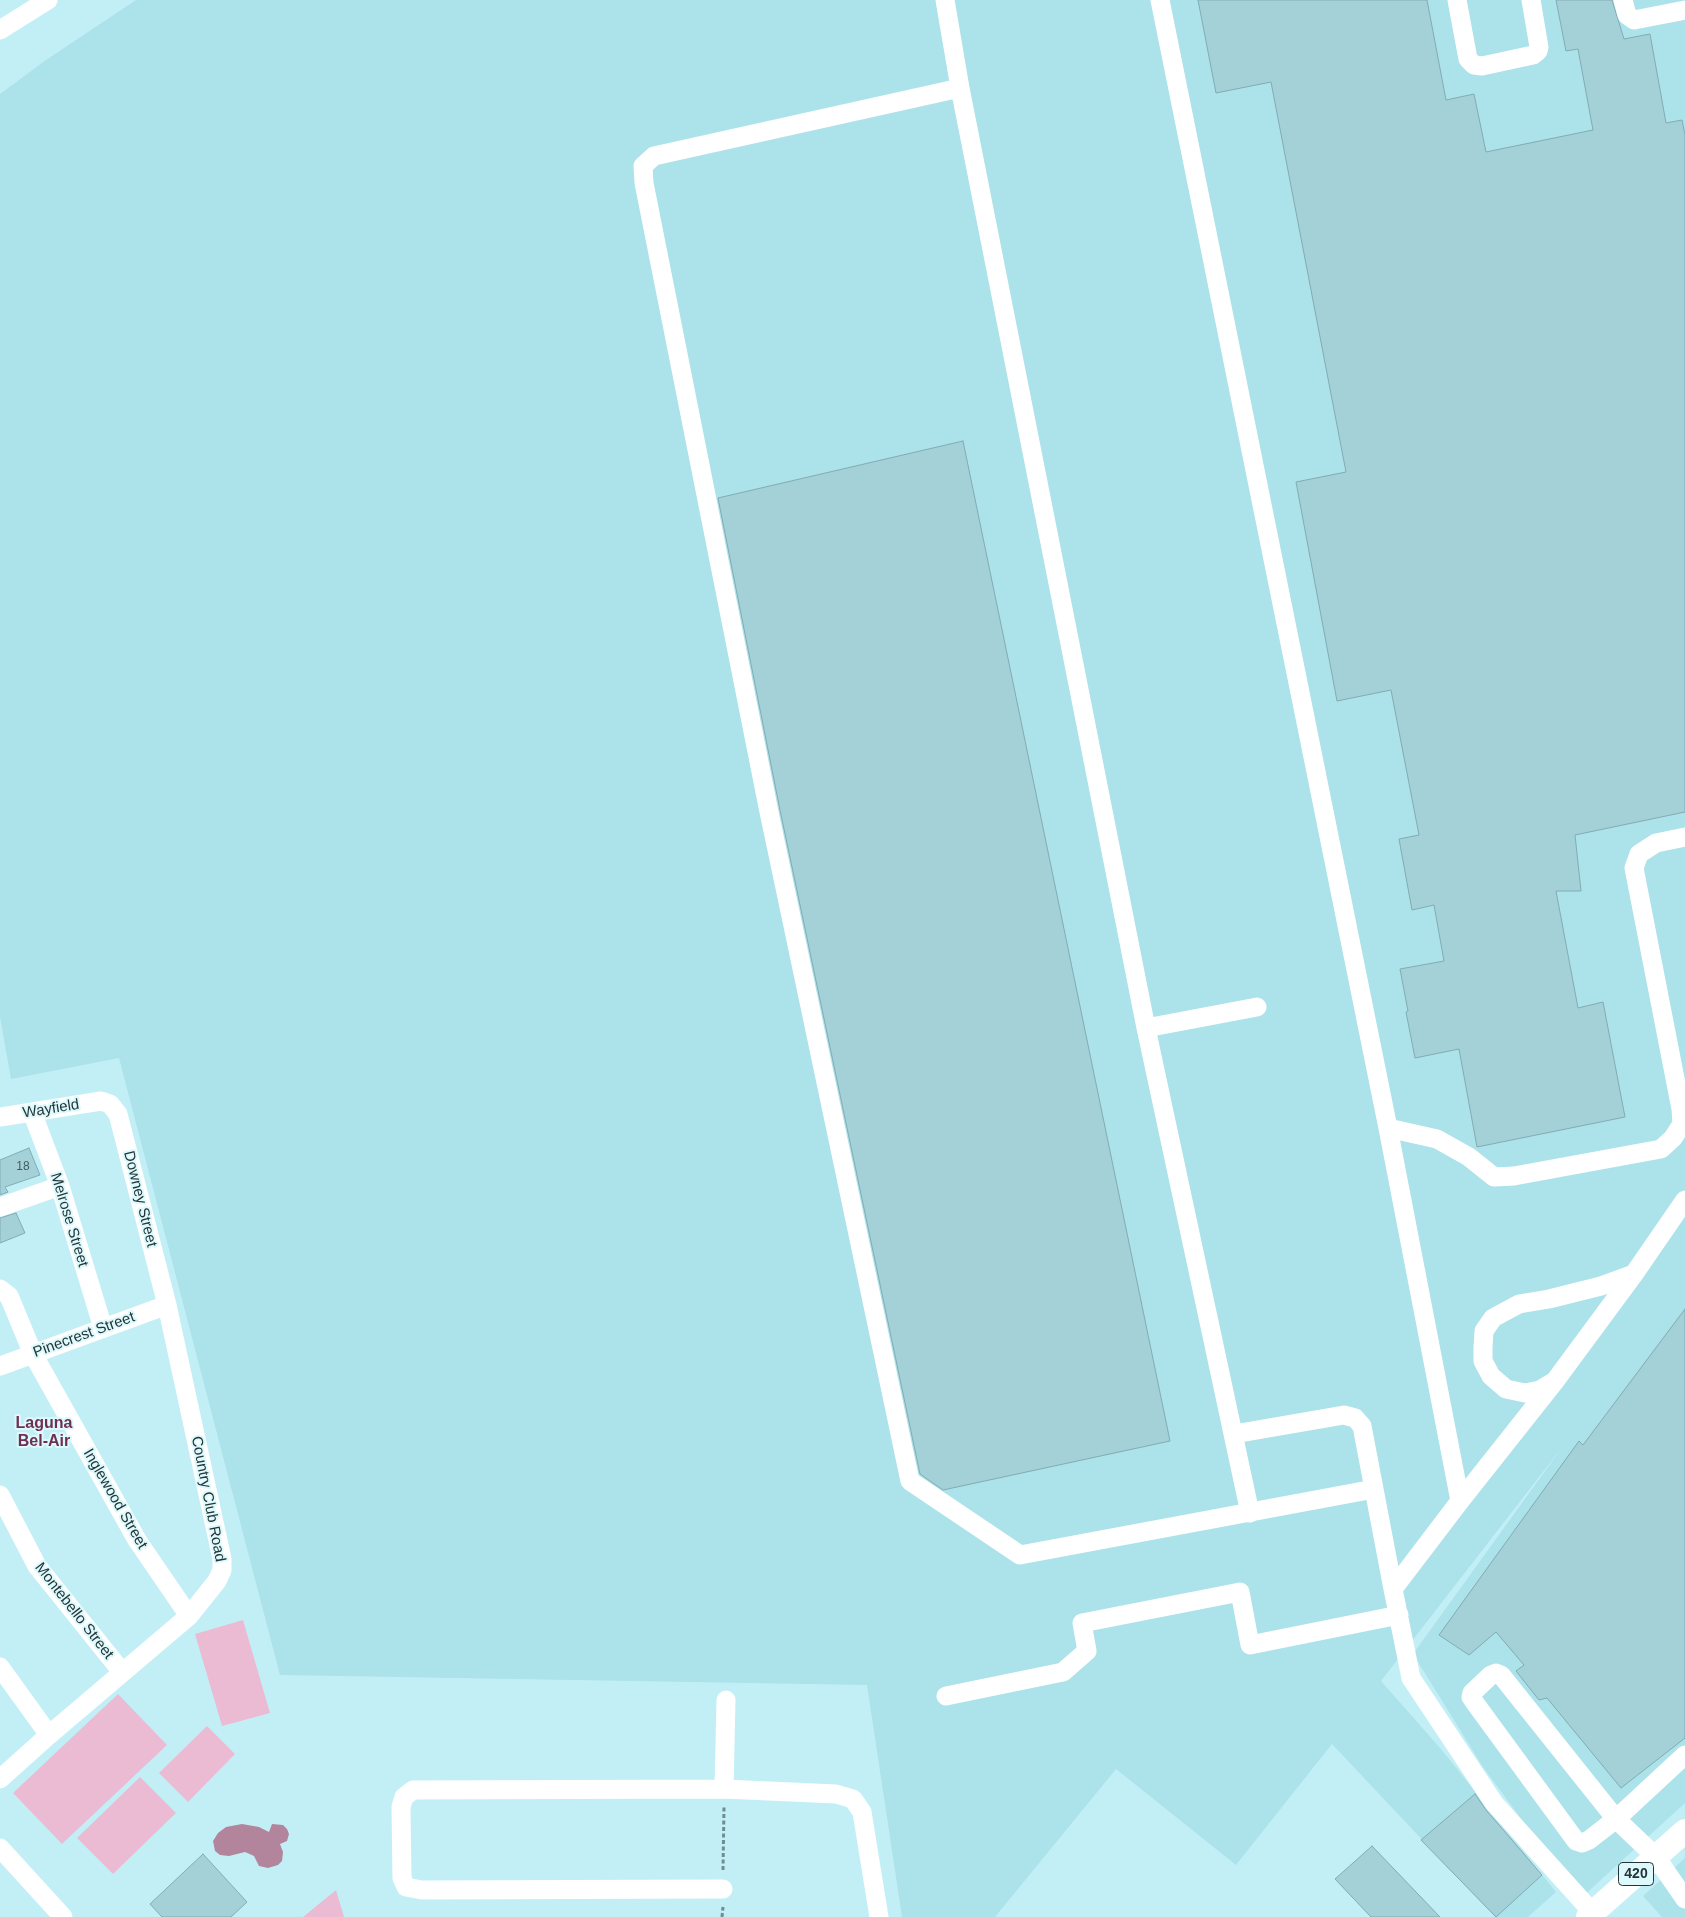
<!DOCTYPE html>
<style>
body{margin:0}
canvas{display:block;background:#c2eff6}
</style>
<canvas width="1685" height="1917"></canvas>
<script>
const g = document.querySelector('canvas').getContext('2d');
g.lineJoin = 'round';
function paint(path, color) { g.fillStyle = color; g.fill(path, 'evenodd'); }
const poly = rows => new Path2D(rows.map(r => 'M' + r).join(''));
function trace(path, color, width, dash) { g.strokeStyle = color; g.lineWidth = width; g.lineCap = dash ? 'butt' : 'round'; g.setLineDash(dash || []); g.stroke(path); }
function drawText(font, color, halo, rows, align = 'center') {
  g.font = font + ' Helvetica,sans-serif'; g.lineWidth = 4; g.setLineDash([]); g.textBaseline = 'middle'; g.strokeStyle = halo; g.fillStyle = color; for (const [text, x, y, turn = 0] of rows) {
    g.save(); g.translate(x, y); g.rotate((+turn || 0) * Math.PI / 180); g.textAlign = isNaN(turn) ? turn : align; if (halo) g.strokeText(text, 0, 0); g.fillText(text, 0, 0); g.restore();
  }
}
paint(poly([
 [136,0,1685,0,1685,1803,1580,1899,1483,1767,1413,1654,1563,1446,1381,1681,1441,1749,1556,1892,1528,1917,1495,1917,1332,1744,1236,1865,1116,1769,995,1917,902,1917,867,1685,280,1675,119,1058,11,1079,0,1017,0,94,46,60],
 [1685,1858,1685,1917,1662,1917,1643,1896]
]), '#ace2ea');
paint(poly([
 [243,1620,270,1713,222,1726,195,1634],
 [118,1694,167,1745,62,1844,13,1793],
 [207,1726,235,1754,188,1802,159,1773],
 [140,1777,176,1813,113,1874,77,1838],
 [336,1890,344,1917,303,1917]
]), '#ebbbd3');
paint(poly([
 [242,1824,259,1827,269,1832,272,1824,283,1825,287,1829,289,1834,287,1841,280,1844,283,1852,282,1861,278,1865,268,1868,259,1866,254,1856,245,1852,229,1856,220,1855,215,1851,213,1841,218,1833,226,1827]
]), '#b3859c');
const building = poly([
 [1198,0,1427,0,1446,100,1474,94,1486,152,1593,130,1578,49,1566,51,1556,0,1612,0,1624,39,1650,34,1666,123,1682,120,1685,135,1685,812,1575,835,1581,891,1556,891,1578,1008,1603,1002,1625,1117,1477,1147,1459,1049,1415,1058,1406,1012,1408,1011,1400,969,1444,961,1434,905,1412,910,1399,839,1419,835,1391,690,1337,701,1296,482,1346,472,1271,82,1216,93,1198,0],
 [963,441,1170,1441,943,1490,920,1474,780,810,718,498,963,441],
 [29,1148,40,1175,5,1187,8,1192,0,1195,0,1160,29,1148],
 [16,1213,25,1233,0,1243,0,1218,16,1213],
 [1685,1309,1685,1738,1621,1788,1547,1698,1539,1700,1516,1671,1524,1665,1496,1632,1469,1655,1439,1635,1579,1441,1583,1445,1685,1309],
 [1475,1794,1486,1810,1542,1875,1496,1917,1421,1840,1475,1794],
 [1372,1846,1440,1917,1371,1917,1335,1879,1372,1846],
 [203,1854,247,1902,231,1917,162,1917,150,1904,203,1854]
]);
paint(building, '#a4d1d7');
trace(building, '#81acb3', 1);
trace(poly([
 [723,1870,724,1807],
 [722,1917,723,1907]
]), '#6e8d92', 3, [4, 2.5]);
trace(poly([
 [945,0,960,88,1146,1028,1250,1513],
 [1160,0,1388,1128,1460,1501],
 [1457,0,1468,59,1474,65,1482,66,1533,55,1538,51,1539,47,1531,0],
 [1623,0,1627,15,1634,20,1685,10],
 [0,30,48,0],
 [960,88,654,156,643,166,644,183,769,812,910,1481,1020,1555,1374,1489,1393,1589],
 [1146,1028,1257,1007],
 [32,1112,60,1186,103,1328],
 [0,1117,101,1101,110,1104,118,1114,167,1305,222,1559,222,1570,217,1581,189,1616,49,1735,0,1779],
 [1388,1128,1437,1139,1469,1157,1494,1177,1514,1176,1661,1149,1673,1138,1682,1124,1681,1109,1634,868,1639,854,1656,843,1685,837],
 [0,1207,60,1186],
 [1634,1274,1601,1286,1549,1299,1519,1304,1493,1318,1484,1331,1483,1347,1483,1361,1491,1376,1506,1389,1525,1393,1540,1390,1555,1381,1634,1274,1685,1200],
 [0,1289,9,1296,33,1354,137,1540,189,1616],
 [0,1366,167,1305],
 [1555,1381,1460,1501,1393,1589,1411,1678,1494,1803,1593,1913],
 [1234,1434,1344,1415,1355,1418,1362,1426,1374,1489],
 [0,1495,37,1566,122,1672],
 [0,1667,49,1735],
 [946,1696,1063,1672,1087,1651,1082,1623,1240,1592,1250,1645,1399,1615],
 [1685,1755,1616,1819,1589,1840,1582,1843,1576,1841,1475,1703,1471,1697,1472,1693,1491,1675,1496,1673,1501,1675,1616,1819,1656,1857,1685,1899],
 [724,1789,726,1700],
 [0,1848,63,1917],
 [723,1889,422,1890,406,1887,402,1878,401,1807,404,1797,413,1790,724,1789,836,1794,853,1799,862,1812,879,1917]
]), '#fff', 19);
trace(poly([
 [1588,1917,1685,1831]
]), '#fff', 24);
drawText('12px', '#435c60', null, [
 ["18",23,1167]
]);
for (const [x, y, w] of [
 [1636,1874,35]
]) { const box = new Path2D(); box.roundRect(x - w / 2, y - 11.5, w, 23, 4); g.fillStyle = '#def9fc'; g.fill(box); trace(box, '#233538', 1); }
drawText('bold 14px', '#233538', null, [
 ["420",1636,1874]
]);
drawText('15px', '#233538', '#def9fc', [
 ["Wayfield",51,1109,-9],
 ["Downey Street",140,1199,76],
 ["Melrose Street",69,1220,73],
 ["Pinecrest Street",84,1335,-20],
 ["Inglewood Street",115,1499,60],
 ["Country Club Road",208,1499,79],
 ["Montebello Street",74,1611,52]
]);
drawText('bold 16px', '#6e2f52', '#def9fc', [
 ["Laguna",44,1424],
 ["Bel-Air",44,1442]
]);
</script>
